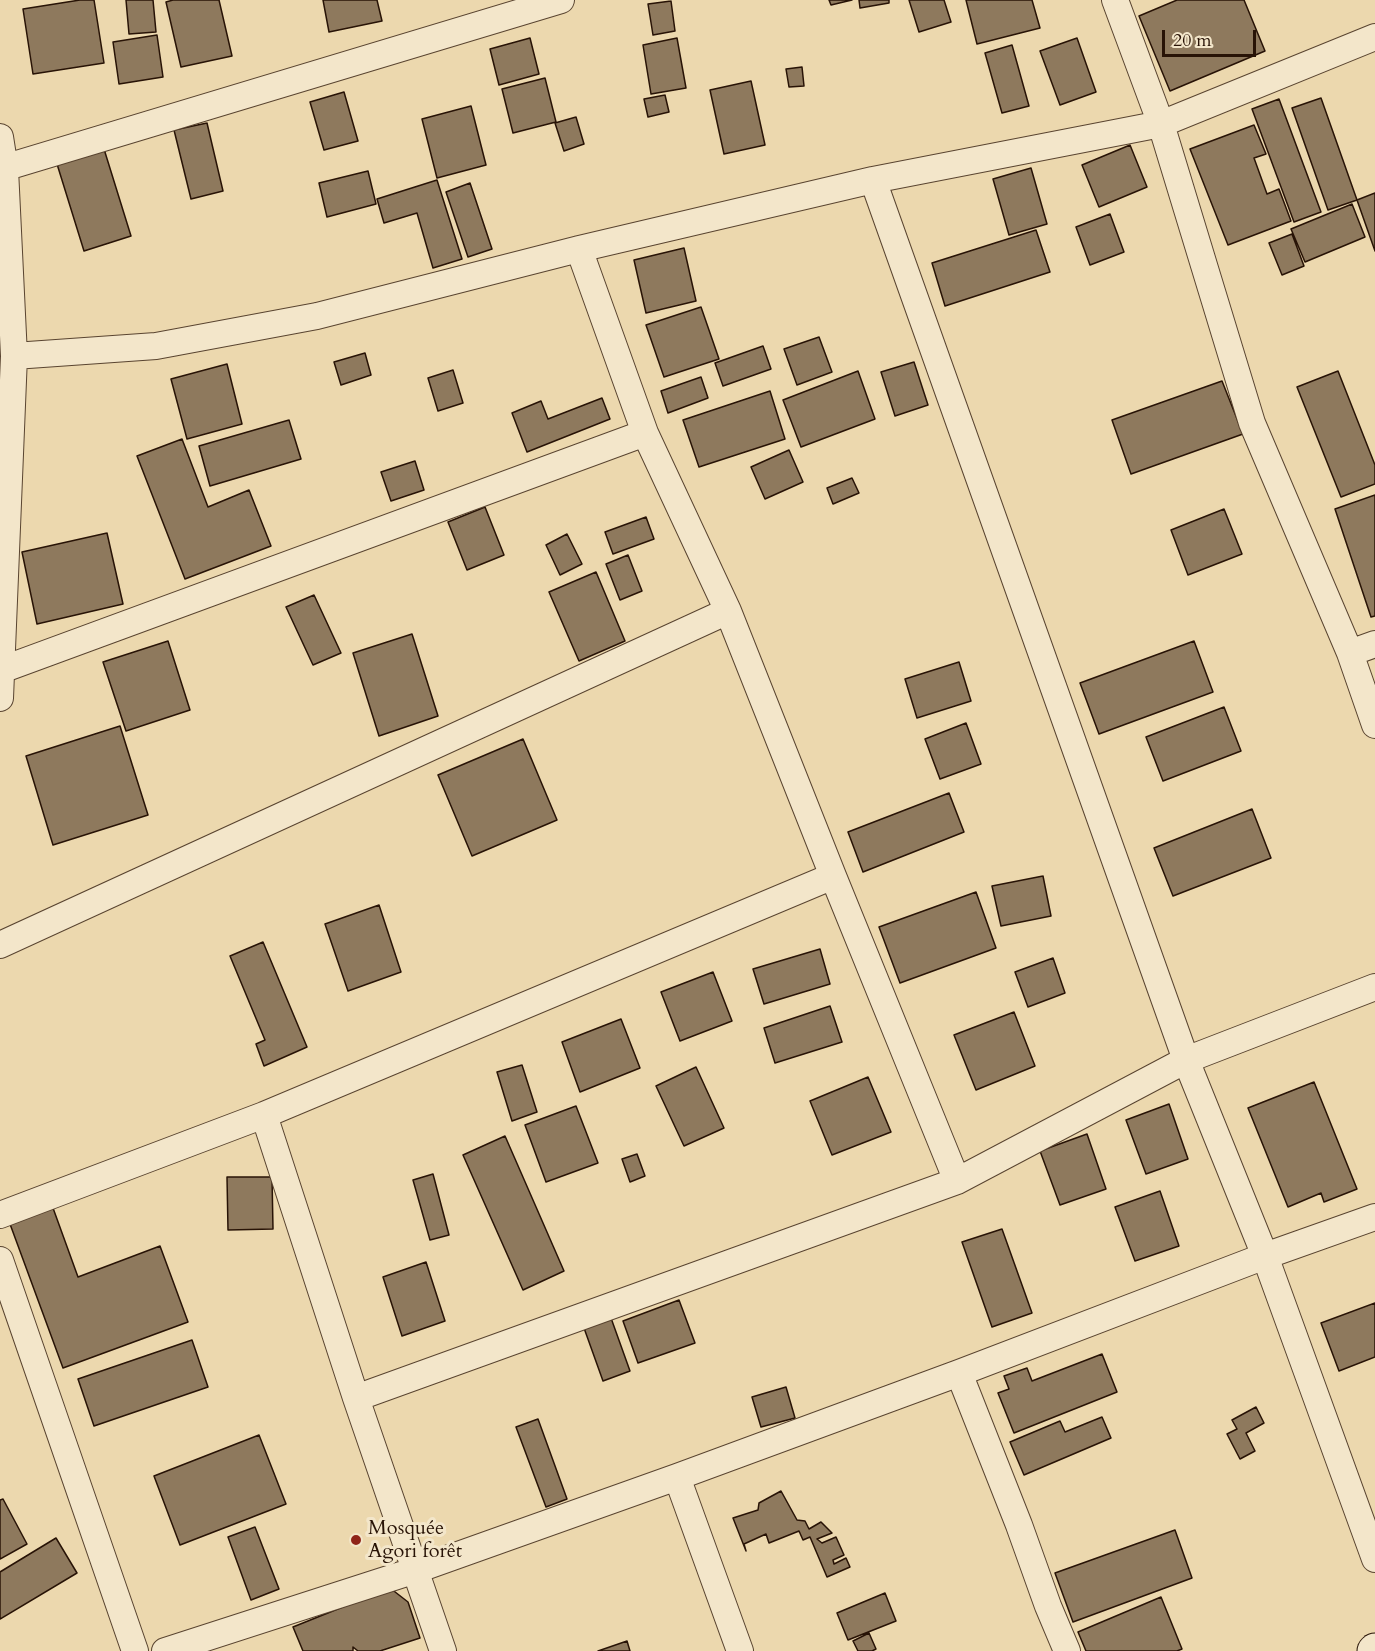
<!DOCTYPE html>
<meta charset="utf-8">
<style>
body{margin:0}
#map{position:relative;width:1375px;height:1651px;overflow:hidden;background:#ecd8ae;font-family:Cardo,serif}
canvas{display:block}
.scale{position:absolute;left:1162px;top:30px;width:94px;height:27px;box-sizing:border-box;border:3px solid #281306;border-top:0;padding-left:8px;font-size:18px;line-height:21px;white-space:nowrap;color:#281306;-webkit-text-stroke:4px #f3e6ca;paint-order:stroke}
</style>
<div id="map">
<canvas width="1375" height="1651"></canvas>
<div class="scale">20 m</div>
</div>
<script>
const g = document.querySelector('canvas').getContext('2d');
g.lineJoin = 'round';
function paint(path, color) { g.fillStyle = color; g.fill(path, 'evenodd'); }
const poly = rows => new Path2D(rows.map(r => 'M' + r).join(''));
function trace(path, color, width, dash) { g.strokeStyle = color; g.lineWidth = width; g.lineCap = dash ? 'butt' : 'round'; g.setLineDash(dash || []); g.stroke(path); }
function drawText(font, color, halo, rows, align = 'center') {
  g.font = font + ' Cardo,serif'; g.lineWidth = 6; g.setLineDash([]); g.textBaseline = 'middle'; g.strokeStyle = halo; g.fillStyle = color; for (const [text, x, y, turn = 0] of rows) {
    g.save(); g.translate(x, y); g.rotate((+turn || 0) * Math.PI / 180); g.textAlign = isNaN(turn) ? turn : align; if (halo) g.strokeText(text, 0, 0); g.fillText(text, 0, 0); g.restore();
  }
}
const building = poly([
 [80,0,94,0,104,63,33,74,23,9,80,0],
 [126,0,153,0,156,32,129,34,126,0],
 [173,0,219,0,232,56,181,67,166,2,173,0],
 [323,0,377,0,382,21,329,32,323,0],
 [829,0,852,0,831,5,829,0],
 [859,0,889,0,889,3,860,8,859,0],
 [909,0,944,0,951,22,919,32,909,0],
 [966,0,1032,0,1040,28,977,44,966,0],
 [1177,0,1244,0,1265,51,1170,91,1139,16,1177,0],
 [671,1,675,31,653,35,648,4,671,1],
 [157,35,163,77,119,84,113,42,157,35],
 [530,38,539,74,499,85,490,49,530,38],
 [677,38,686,88,651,94,643,45,677,38],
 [1077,38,1096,92,1060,105,1040,51,1077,38],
 [1012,45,1029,106,1002,113,985,53,1012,45],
 [802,67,804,86,789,87,786,69,802,67],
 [545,78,556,122,513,133,502,89,545,78],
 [751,81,765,145,724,154,710,90,751,81],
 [344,92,358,141,324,150,310,102,344,92],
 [665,95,669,112,648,117,644,99,665,95],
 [1321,98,1357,200,1328,210,1292,108,1321,98],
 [1279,99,1321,212,1294,222,1252,109,1279,99],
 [471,106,486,165,437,178,422,119,471,106],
 [576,117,584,144,564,151,555,123,576,117],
 [207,123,223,191,191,199,174,130,207,123],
 [1254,125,1266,154,1254,158,1267,194,1279,189,1291,221,1228,245,1190,149,1254,125],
 [1130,145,1147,187,1099,207,1082,165,1130,145],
 [104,149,131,236,84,251,57,164,104,149],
 [1031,168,1047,224,1009,235,993,179,1031,168],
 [368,171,376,204,327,217,319,183,368,171],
 [437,180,462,259,433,268,417,213,384,223,377,199,437,180],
 [470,183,492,249,468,257,446,192,470,183],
 [1375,193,1375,251,1357,200,1375,193],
 [1352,204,1365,237,1305,262,1291,229,1352,204],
 [1110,214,1124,252,1090,265,1076,227,1110,214],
 [1036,230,1050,272,945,306,932,263,1036,230],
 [1292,234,1304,266,1282,275,1269,243,1292,234],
 [684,248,696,301,646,313,634,260,684,248],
 [701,307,719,359,664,377,646,325,701,307],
 [819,337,832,372,797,385,784,349,819,337],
 [763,346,771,369,723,386,715,363,763,346],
 [365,353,371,375,341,385,334,362,365,353],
 [914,362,928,405,895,416,881,372,914,362],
 [227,364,242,424,187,439,171,379,227,364],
 [453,370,463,403,438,411,428,378,453,370],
 [858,371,875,419,801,447,783,400,858,371],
 [1338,371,1375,465,1375,484,1341,497,1297,387,1338,371],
 [701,377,708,398,668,413,661,391,701,377],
 [1222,381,1243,434,1131,474,1112,420,1222,381],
 [770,391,785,439,699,467,683,420,770,391],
 [602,398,610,419,527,452,512,413,541,401,548,419,602,398],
 [289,420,301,459,210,486,199,446,289,420],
 [182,439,208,507,249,490,271,546,185,579,137,456,182,439],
 [789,450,803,482,765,499,751,467,789,450],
 [415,461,424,490,391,501,381,472,415,461],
 [852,478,859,493,833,504,827,488,852,478],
 [1375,495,1375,616,1371,617,1335,509,1375,495],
 [485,507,504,555,467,570,448,522,485,507],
 [1224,509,1242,554,1188,575,1171,530,1224,509],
 [646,517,654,539,613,554,605,532,646,517],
 [107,533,123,604,37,624,22,552,107,533],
 [567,534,582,564,560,575,546,545,567,534],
 [628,555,642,591,620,600,606,564,628,555],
 [596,572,625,641,579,661,549,592,596,572],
 [314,595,341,653,313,665,286,607,314,595],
 [412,634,438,716,379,736,353,653,412,634],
 [168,641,190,710,126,731,103,662,168,641],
 [1194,641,1213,692,1099,734,1080,683,1194,641],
 [959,662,971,701,917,718,905,679,959,662],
 [1224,707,1241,751,1163,781,1146,737,1224,707],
 [966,723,981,764,940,779,925,739,966,723],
 [120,726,148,815,53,845,26,756,120,726],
 [523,739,557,820,472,856,438,775,523,739],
 [949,793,964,832,863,872,848,832,949,793],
 [1252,809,1271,858,1173,896,1154,848,1252,809],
 [1043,876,1051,916,1001,926,992,886,1043,876],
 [976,892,996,948,900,983,879,927,976,892],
 [379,905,401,972,348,991,325,924,379,905],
 [263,942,307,1047,264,1066,256,1044,265,1040,230,956,263,942],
 [820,949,830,984,764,1004,753,969,820,949],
 [1053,958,1065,993,1028,1007,1015,972,1053,958],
 [713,972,732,1021,680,1041,661,992,713,972],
 [830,1006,842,1042,775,1063,764,1028,830,1006],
 [1014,1012,1035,1066,976,1090,954,1035,1014,1012],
 [621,1019,640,1068,580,1092,562,1042,621,1019],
 [522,1065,537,1112,512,1121,497,1072,522,1065],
 [696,1067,724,1128,684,1146,656,1086,696,1067],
 [868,1077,891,1132,832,1155,810,1101,868,1077],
 [1314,1082,1357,1189,1324,1202,1321,1193,1288,1207,1248,1108,1314,1082],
 [1169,1104,1188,1159,1146,1174,1126,1120,1169,1104],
 [576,1106,598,1163,546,1182,525,1125,576,1106],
 [1087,1134,1106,1189,1060,1205,1040,1151,1087,1134],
 [505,1136,564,1271,523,1290,463,1155,505,1136],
 [637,1154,645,1176,630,1182,622,1159,637,1154],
 [433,1174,449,1235,430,1240,413,1180,433,1174],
 [227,1177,272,1177,273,1229,228,1230,227,1177],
 [1160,1191,1179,1246,1135,1261,1115,1207,1160,1191],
 [53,1208,78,1277,160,1246,188,1322,63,1368,10,1224,53,1208],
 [1002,1229,1032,1313,992,1327,962,1242,1002,1229],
 [426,1262,445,1321,402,1336,383,1277,426,1262],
 [679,1300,695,1343,638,1363,623,1321,679,1300],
 [1375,1303,1375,1357,1339,1371,1321,1323,1375,1303],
 [611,1318,630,1371,603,1381,584,1328,611,1318],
 [192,1340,208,1387,94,1426,78,1379,192,1340],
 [1102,1354,1117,1392,1014,1433,998,1393,1009,1389,1004,1376,1027,1368,1032,1381,1102,1354],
 [786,1387,795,1418,761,1427,752,1397,786,1387],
 [1256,1407,1264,1423,1246,1433,1255,1451,1240,1459,1227,1434,1237,1429,1232,1420,1256,1407],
 [1102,1417,1111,1438,1024,1475,1010,1442,1060,1421,1065,1432,1102,1417],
 [538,1419,567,1499,546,1507,516,1427,538,1419],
 [259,1435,286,1504,180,1545,154,1476,259,1435],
 [781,1491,797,1520,805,1521,809,1529,821,1522,832,1533,817,1539,822,1543,836,1537,844,1555,833,1560,834,1564,846,1558,850,1567,827,1577,810,1537,803,1540,799,1531,769,1543,766,1534,744,1544,746,1551,733,1518,758,1510,759,1503,781,1491],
 [3,1499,27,1544,0,1559,0,1500,3,1499],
 [255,1527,279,1589,251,1600,228,1537,255,1527],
 [1175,1530,1192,1578,1073,1622,1055,1573,1175,1530],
 [56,1538,77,1573,0,1619,0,1572,56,1538],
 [390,1588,408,1602,420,1638,380,1651,358,1651,353,1647,353,1651,303,1651,293,1627,390,1588],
 [885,1593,896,1621,848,1640,837,1613,885,1593],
 [1161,1597,1182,1649,1177,1651,1086,1651,1078,1632,1161,1597],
 [869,1633,876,1649,872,1651,858,1651,853,1641,869,1633],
 [627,1641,630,1651,598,1651,627,1641]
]);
paint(building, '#8e795d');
trace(building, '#281306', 1.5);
const minor = poly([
 [1115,0,1161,124,1252,423,1350,653,1375,725],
 [0,137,5,169,14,356,0,698],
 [0,169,561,0],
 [873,180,1186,1060,1265,1256,1375,1559],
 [579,249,645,433,728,611,833,876,957,1181],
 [14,356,156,346,317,316,579,249,873,180,1161,124,1375,37],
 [1350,653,1375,644],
 [1,670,645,433],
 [0,945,728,611],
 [264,1115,356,1398,443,1651],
 [0,1215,264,1115,833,876],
 [0,1260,135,1651],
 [959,1373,1019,1525,1048,1606,1067,1651],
 [356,1398,957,1181,1186,1060,1375,987],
 [677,1477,740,1651],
 [165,1651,416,1570,677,1477,959,1373,1265,1256,1375,1217]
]);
const secondary = poly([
 [1374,1651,1375,1650]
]);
trace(minor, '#594430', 28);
trace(secondary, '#281306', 35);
trace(minor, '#f3e6ca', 26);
trace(secondary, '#f3e6ca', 33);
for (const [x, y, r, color] of [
 [356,1540,6,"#8f2418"]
]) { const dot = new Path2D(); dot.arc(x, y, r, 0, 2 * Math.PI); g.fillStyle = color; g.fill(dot); trace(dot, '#f3e6ca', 2); }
drawText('20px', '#281306', '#f3e6ca', [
 ["Mosquée",368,1529],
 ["Agori forêt",368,1552]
], 'left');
</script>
